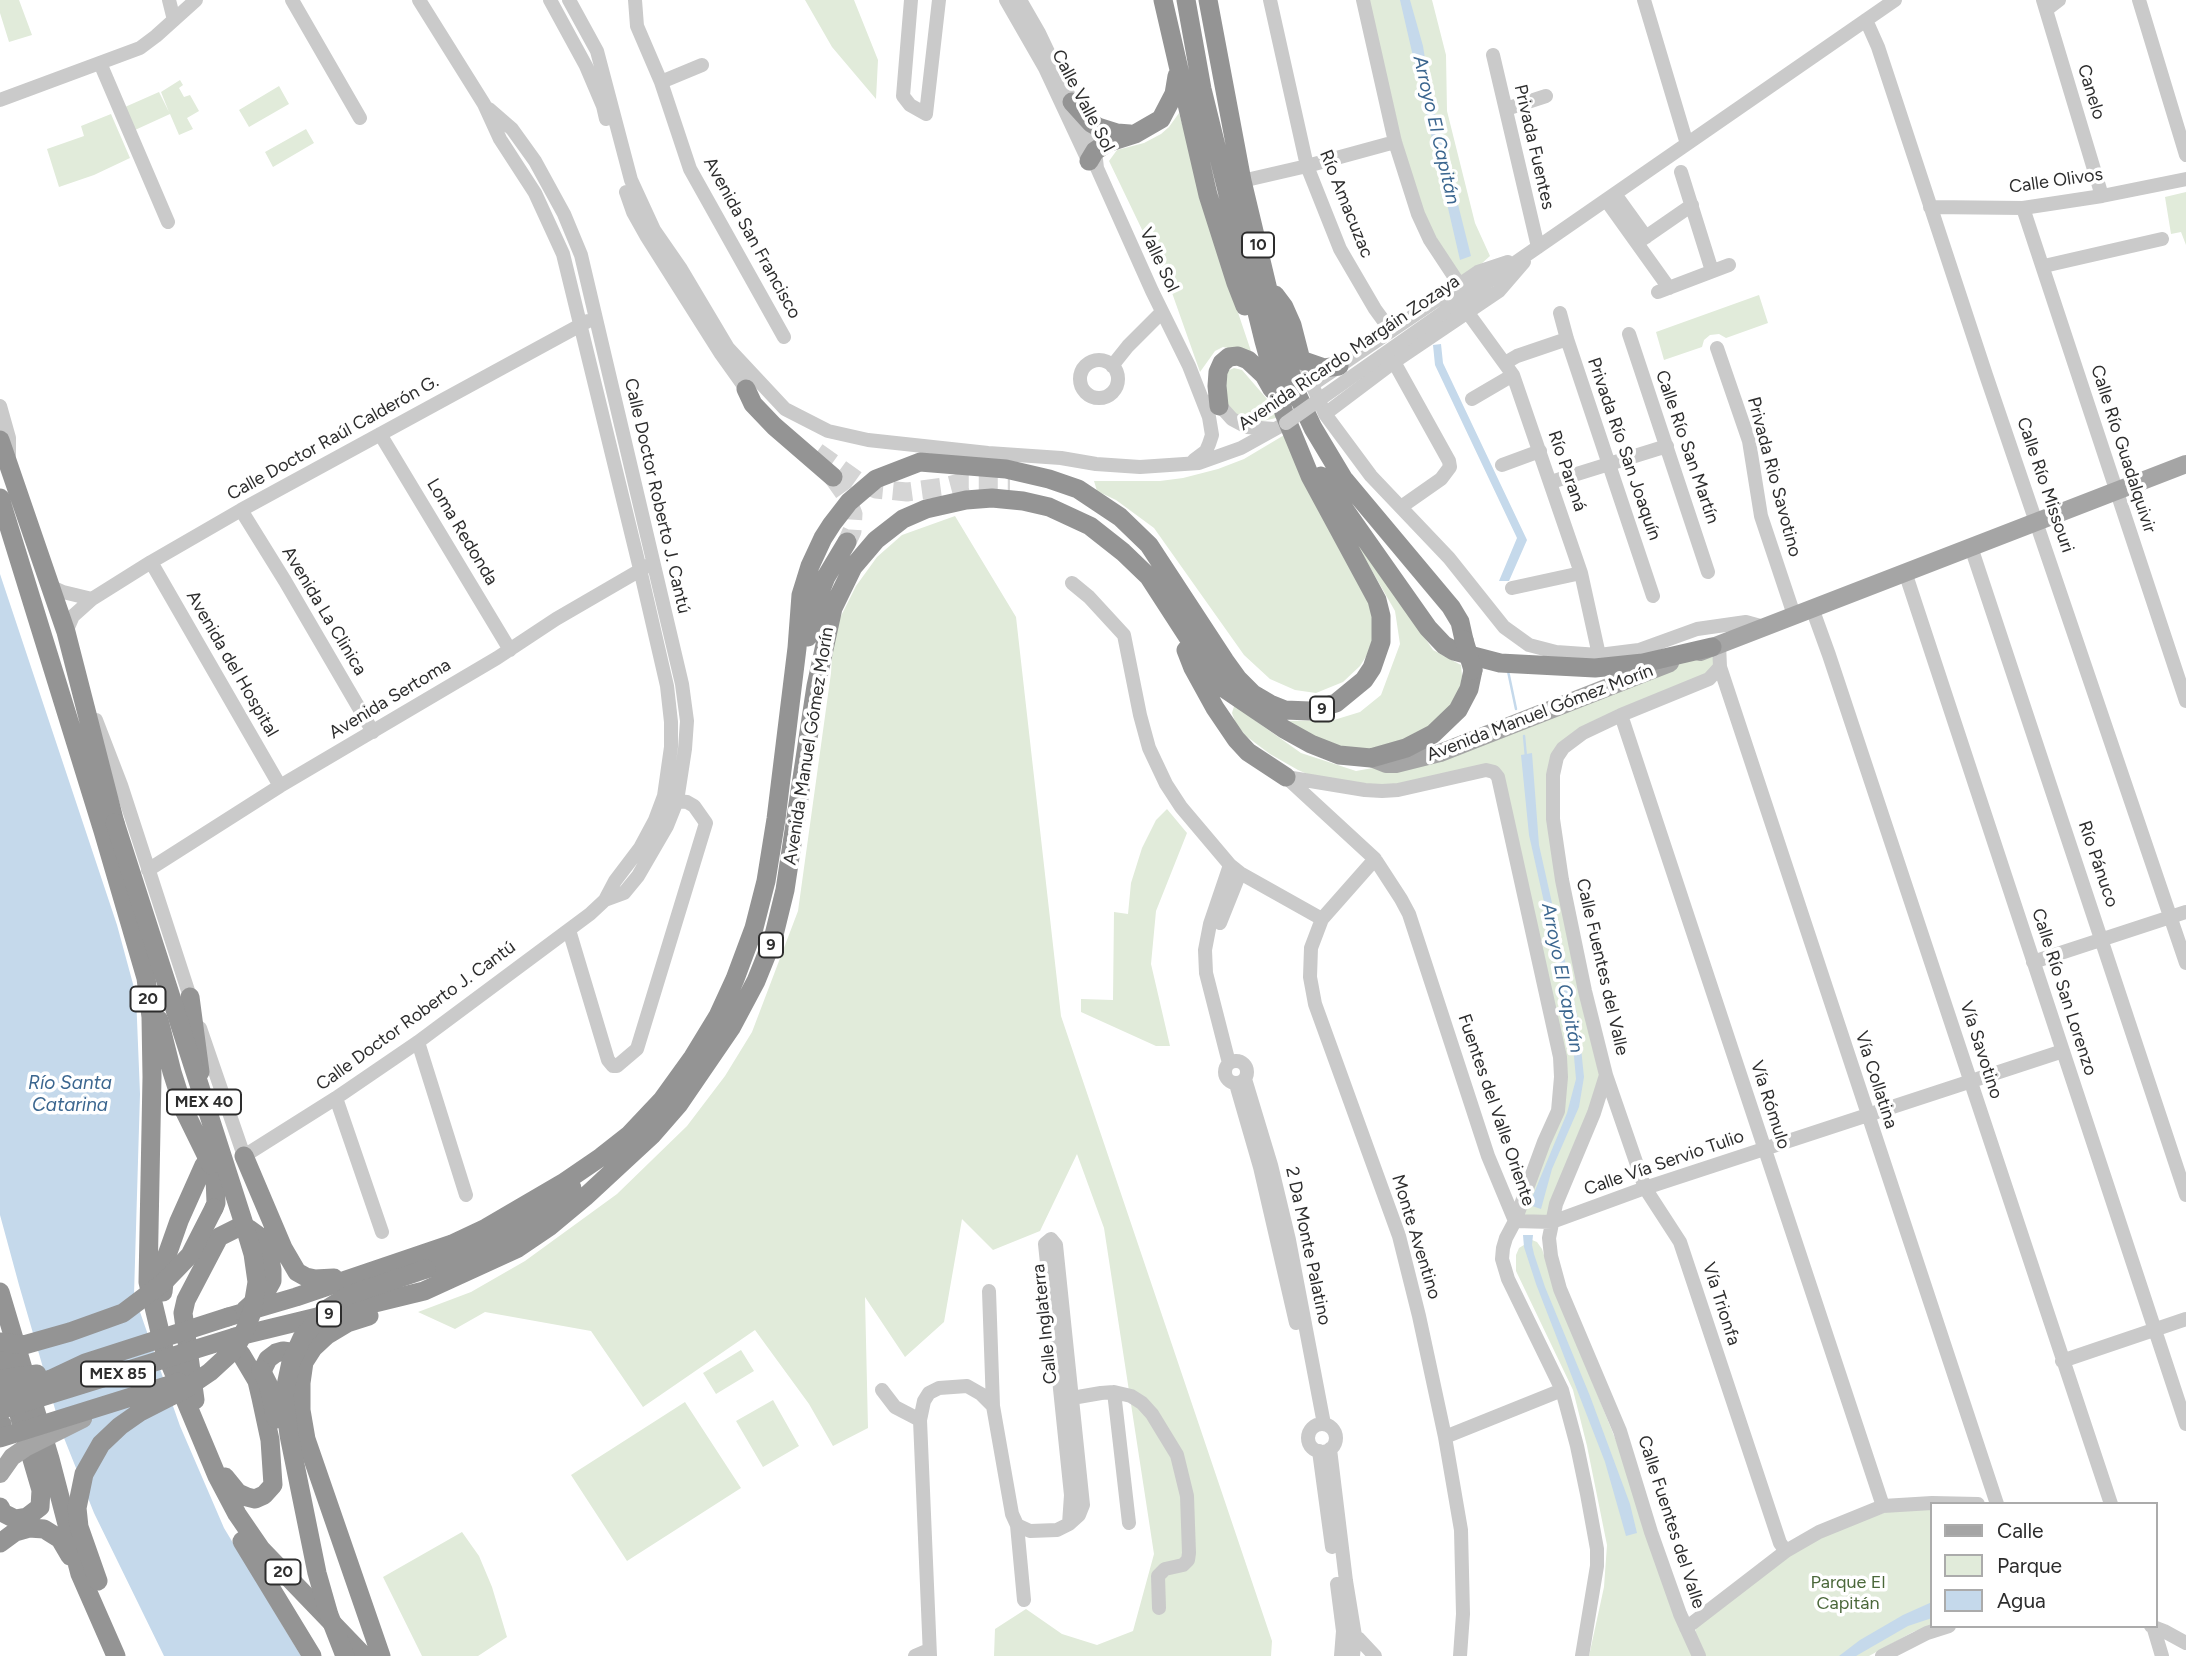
<!DOCTYPE html>
<meta charset="utf-8">
<style>
body{margin:0}
#map{position:relative;width:2186px;height:1656px;overflow:hidden;background:#fff;font-family:Figtree,sans-serif}
canvas{display:block}
.legend{position:absolute;left:1930px;top:1502px;width:228px;height:126px;box-sizing:border-box;background:#fff;border:2px solid #ababab;margin:0;padding:9px 12px;list-style:none;font-size:21px;color:#2d2d2d}
.legend li{display:flex;align-items:center;gap:14px;height:35px}
.legend b{width:35px;border:2px solid #ababab}
</style>
<div id="map">
<canvas width="2186" height="1656"></canvas>
<ul class="legend">
<li><b style="height:9px;background:#a5a5a5"></b>Calle</li>
<li><b style="height:19px;background:#e1ebda"></b>Parque</li>
<li><b style="height:19px;background:#c5d9eb"></b>Agua</li>
</ul>
</div>
<script>
const g = document.querySelector('canvas').getContext('2d');
g.lineJoin = 'round';
function paint(path, color) { g.fillStyle = color; g.fill(path, 'evenodd'); }
const poly = rows => new Path2D(rows.map(r => 'M' + r).join(''));
function trace(path, color, width, dash) { g.strokeStyle = color; g.lineWidth = width; g.lineCap = dash ? 'butt' : 'round'; g.setLineDash(dash || []); g.stroke(path); }
function drawText(font, color, halo, rows, align = 'center') {
  g.font = font + ' Figtree,sans-serif'; g.lineWidth = 7; g.setLineDash([]); g.textBaseline = 'middle'; g.strokeStyle = halo; g.fillStyle = color; for (const [text, x, y, turn = 0] of rows) {
    g.save(); g.translate(x, y); g.rotate((+turn || 0) * Math.PI / 180); g.textAlign = isNaN(turn) ? turn : align; if (halo) g.strokeText(text, 0, 0); g.fillText(text, 0, 0); g.restore();
  }
}
paint(poly([
 [0,0,19,0,32,35,9,42,0,13],
 [805,0,854,0,878,60,876,99,832,47],
 [1361,0,1432,0,1446,55,1447,111,1475,223,1490,256,1459,284,1430,240],
 [180,80,183,85,179,88,184,97,190,95,199,111,187,118,193,129,179,135,170,114,135,130,125,107,159,92,169,112,161,92],
 [279,86,289,104,249,127,239,110],
 [1179,113,1222,265,1255,363,1233,349,1223,347,1215,351,1200,372,1171,290,1109,161,1117,150,1144,143,1161,134,1169,127],
 [111,114,130,158,94,175,59,187,47,149,84,136,81,126],
 [306,129,314,143,273,167,265,152],
 [2186,192,2186,245,2181,232,2171,234,2165,197],
 [1759,295,1768,323,1726,338,1719,334,1710,335,1704,340,1702,347,1664,360,1656,332],
 [1234,368,1242,370,1280,414,1276,418,1263,421,1246,421,1225,407,1227,371],
 [1291,431,1377,599,1374,644,1360,666,1343,682,1316,693,1295,690,1270,679,1244,655,1154,528,1116,500,1097,491,1094,481,1160,481,1183,478,1218,469,1244,459],
 [1332,501,1433,650,1461,665,1462,676,1459,700,1420,740,1351,754,1283,721,1334,720,1360,712,1381,695,1400,644,1395,611],
 [955,516,1016,617,1061,1016,1272,1641,1271,1656,994,1656,995,1629,1026,1609,1062,1634,1097,1645,1133,1631,1154,1554,1104,1228,1077,1154,1040,1231,993,1250,962,1219,944,1322,905,1357,865,1297,868,1428,833,1446,809,1404,755,1330,643,1407,591,1331,485,1312,455,1329,418,1312,471,1292,525,1261,617,1194,687,1126,725,1076,752,1032,798,911,831,673,833,642,840,618,856,586,877,557,902,535],
 [1719,644,1720,667,1563,748,1553,819,1606,1075,1552,1222,1515,1221,1561,1096,1498,777,1486,770,1398,790,1328,783,1298,770,1270,754,1246,736,1236,724,1232,713,1235,703,1253,719,1301,753,1356,771,1417,760],
 [1167,809,1187,833,1156,911,1151,964,1170,1046,1156,1046,1081,1012,1081,999,1113,1000,1114,912,1128,914,1131,883,1142,848,1156,820],
 [1532,1240,1537,1242,1542,1249,1556,1292,1619,1448,1694,1656,1589,1656,1604,1587,1607,1545,1587,1446,1573,1390,1516,1271,1516,1255,1519,1248],
 [741,1350,754,1371,716,1394,703,1373],
 [773,1400,799,1446,763,1467,736,1421],
 [685,1402,741,1488,627,1561,571,1475],
 [1932,1509,1932,1625,1913,1632,1869,1656,1704,1656,1694,1637,1696,1628,1788,1555,1821,1537,1886,1512],
 [462,1532,479,1556,492,1587,507,1637,478,1656,422,1656,383,1577]
]), '#e1ebda');
paint(poly([
 [1400,0,1410,0,1423,46,1431,97,1471,256,1460,260],
 [1441,344,1443,363,1527,540,1509,581,1499,581,1517,538,1435,365,1433,345],
 [0,574,117,925,136,995,140,1094,134,1295,180,1426,224,1528,301,1656,164,1656,94,1513,62,1433,19,1285,0,1215],
 [1532,753,1539,845,1578,1019,1584,1077,1579,1107,1552,1169,1541,1209,1529,1205,1567,1113,1576,1079,1571,1023,1529,835,1521,755],
 [1523,1235,1533,1235,1532,1245,1534,1254,1545,1287,1590,1396,1630,1504,1637,1533,1626,1536,1605,1462,1536,1284,1524,1247],
 [1932,1602,1932,1618,1908,1626,1856,1656,1839,1656,1860,1640,1903,1615]
]), '#c5d9eb');
trace(poly([
 [1508,671,1516,709],
 [1524,736,1526,757]
]), '#c5d9eb', 2.5);
trace(poly([
 [817,452,859,482,876,489,907,492,944,487,967,481,1010,481],
 [833,477,845,494,853,514,852,531,847,542]
]), '#d5d5d5', 19, [19, 10]);
trace(poly([
 [169,0,174,20],
 [292,0,360,118],
 [550,0,586,66,603,106,606,119],
 [569,0,597,51,631,180,654,230,681,269,728,348,785,409,828,431,868,440,988,453,1061,458,1096,464,1140,467,1199,463,1241,448,1286,423],
 [635,0,637,26,661,82,690,169,784,337],
 [911,0,903,96,910,105,926,114,939,0],
 [1006,0,1045,68,1088,160],
 [1020,0,1039,33,1095,151,1097,168,1152,291,1189,366,1209,417,1212,435,1209,444,1206,451,1194,460],
 [1270,0,1307,166,1340,249,1375,309,1391,331],
 [1363,0,1395,142,1418,214,1430,240,1459,284],
 [1644,0,1687,144],
 [2043,0,2102,196],
 [2139,0,2186,155],
 [2046,10,2059,0],
 [1866,20,1878,47,1986,375,2186,963],
 [1493,55,1538,247],
 [100,63,168,222],
 [661,82,702,65],
 [0,100,140,48,156,36,196,0],
 [489,109,512,129,535,161,564,214,581,255,682,684,687,721,685,749,677,801,667,826,638,876,624,893,605,900],
 [1506,109,1546,96],
 [1681,172,1712,271],
 [1242,181,1307,166,1395,142],
 [626,192,633,212,647,237,721,354,746,389],
 [1615,194,1646,237],
 [1606,200,1669,288],
 [1930,207,2023,208,2102,196,2186,179],
 [2023,208,2186,701],
 [1637,243,1692,205],
 [2044,266,2162,239],
 [1658,292,1729,265],
 [1444,312,1895,0],
 [1468,313,1513,375,1581,573,1599,655],
 [1560,313,1567,339,1653,596],
 [1629,334,1708,572],
 [1717,348,1749,441,1761,516,1794,615],
 [1301,360,1325,414,1371,476,1449,558,1504,627,1529,645,1556,652,1599,655,1639,650,1697,629,1746,622,1764,627],
 '1080 379a19 19 0 1 1 38 0a19 19 0 1 1-38 0Z',
 [1394,362,1449,461,1450,467,1441,479,1401,507],
 [1505,363,1517,356,1567,339],
 [1112,366,1128,346,1162,312],
 [1313,384,1478,272,1508,262],
 [1214,399,1232,419,1247,427,1274,429],
 [1472,399,1513,375],
 [0,406,9,438,9,455],
 [1325,414,1394,362,1499,291,1524,262],
 [380,434,510,650],
 [1502,465,1540,451],
 [1551,482,1667,446],
 [241,510,285,581,373,732],
 [1971,547,2186,1195],
 [151,562,280,786],
 [1905,572,2186,1424],
 [1072,583,1089,597,1124,635,1140,715,1149,748,1166,784,1181,807,1230,865,1240,873,1322,919],
 [52,587,63,592,92,599],
 [1512,588,1581,573],
 [1812,608,1829,655,2111,1504],
 [66,632,73,616,92,599,151,562,241,510,588,321],
 [1719,644,1720,667,1997,1504],
 [1621,715,1883,1506],
 [96,720,121,785,193,1006],
 [1286,777,1365,790,1382,791,1398,790,1486,770,1494,772,1498,777,1560,1057,1561,1077,1558,1111,1544,1142,1515,1221,1506,1238,1503,1248,1502,1259,1508,1279,1562,1390,1577,1446,1587,1494,1597,1549,1597,1566,1582,1656],
 [1286,777,1375,859,1401,899,1409,914,1488,1156,1515,1221],
 [1375,859,1322,919,1311,948,1310,977,1315,1004,1399,1236,1419,1316,1445,1437,1461,1530,1463,1614,1460,1656],
 [148,870,280,786,497,658,556,619,649,565],
 [1220,923,1240,873],
 [569,930,608,1060,613,1066,617,1066,637,1049,706,823,694,806,687,802,677,801],
 [2033,962,2186,912],
 [200,1028,244,1156,336,1098,418,1042,590,914,605,900,615,881,640,848,655,820,664,796,671,747,671,722,667,686,640,569,563,254,535,193,500,139,484,104,419,0],
 [418,1042,466,1195],
 '1225 1072a11 11 0 1 1 22 0a11 11 0 1 1-22 0Z',
 [1229,1063,1206,973,1205,950,1210,924,1230,865],
 [1606,1075,1645,1188,1680,1242,1780,1543,1786,1551],
 [1245,1079,1271,1165,1289,1240,1324,1424],
 [1236,1084,1260,1167,1296,1323],
 [336,1098,382,1232],
 [1515,1221,1552,1222,1645,1188,2063,1051],
 [989,1291,993,1406],
 [2062,1361,2186,1319],
 [882,1390,895,1407,920,1420],
 [1114,1392,1129,1523],
 [1072,1398,1101,1393,1114,1392,1131,1396,1142,1403,1152,1414,1177,1455,1187,1496,1189,1553,1188,1560,1183,1565,1165,1569,1158,1576,1159,1608],
 '1308 1438a14 14 0 1 1 28 0a14 14 0 1 1-28 0Z',
 [1445,1437,1562,1390],
 [1330,1449,1346,1581,1355,1636,1353,1656],
 [1319,1451,1332,1547],
 [1017,1525,1024,1600],
 [1337,1584,1343,1631,1341,1656],
 [2151,1626,2164,1631,2186,1643],
 [2153,1626,2162,1656],
 [1686,1628,1786,1551,1819,1532,1883,1506,1932,1503,1978,1504],
 [1351,1634,1359,1639,1375,1656],
 [915,1656,929,1650],
 [930,1656,920,1420,924,1401,929,1393,939,1388,967,1386,981,1394,993,1406,1012,1514,1017,1525,1030,1531,1057,1530,1069,1524,1071,1495,1045,1244,1051,1239,1056,1245,1083,1505,1079,1515,1069,1524],
 [1699,1656,1680,1614,1651,1532,1620,1431,1560,1289,1551,1256,1549,1238,1556,1204,1594,1113,1606,1075,1585,991,1562,880,1553,819,1553,775,1557,757,1563,748,1583,733,1621,715,1709,679,1720,667],
 [1882,1656,1927,1633,1949,1626]
]), '#cacaca', 14);
trace(poly([
 [1700,652,2186,464],
 [1371,758,1386,764,1396,764,1440,753,1670,663]
]), '#a5a5a5', 18);
trace(poly([
 [1163,0,1208,195,1236,283,1245,306],
 [1208,0,1242,181,1279,336,1297,394,1313,428,1343,478,1451,607,1460,622,1464,640],
 [1072,102,1091,123,1098,127,1117,133,1130,134],
 [1089,161,1095,151,1107,143,1135,134,1161,119,1174,94,1177,76],
 [1275,295,1284,307,1292,325,1301,360,1324,368,1339,366],
 [746,389,753,404,774,426,833,477],
 [1219,406,1217,386,1218,372,1222,363,1229,357,1238,356,1248,360,1264,375,1272,389],
 [0,440,66,632,115,823],
 [1321,476,1428,628,1444,645,1454,651,1500,663,1595,668,1643,663,1712,647],
 [0,498,103,831,146,978,151,1017,152,1077,148,1282,164,1349,217,1476,237,1514,261,1549,364,1656],
 [808,637,816,602,826,577,847,542],
 [1186,650,1193,668,1215,708,1236,739,1248,752,1286,777],
 [190,997,200,1072],
 [159,1020,172,1072,184,1110],
 [244,1156,283,1248,297,1272,306,1277,315,1279,334,1278],
 [211,1165,215,1177,216,1203,214,1208],
 [426,1269,504,1239,559,1202,572,1188],
 [0,1292,50,1459,80,1574,116,1656],
 [163,1292,167,1255,179,1221,204,1165],
 [369,1316,347,1323,327,1335,313,1348,304,1362,301,1383,301,1410,306,1439,381,1656],
 [228,1317,296,1297,452,1244,486,1228,563,1183,601,1157,629,1135,662,1100,693,1057,718,1016,735,979,754,928,766,881,776,819,797,648,801,595,810,566,823,538,832,524,849,502,876,479,920,462,1006,469,1049,479,1078,489,1120,517,1149,545,1225,661,1238,679,1253,694,1270,704,1285,710,1310,711,1336,703,1364,680,1372,668,1381,642,1381,616,1377,600,1310,476,1284,413,1264,341,1202,89,1186,0],
 [235,1337,424,1291,518,1248,549,1227,585,1197,652,1135,679,1104,731,1028,756,981,773,939,785,890,816,686,833,608,853,567,876,540,903,519,926,509,966,500,992,498,1023,501,1049,507,1090,526,1123,552,1149,577,1219,685,1284,729,1311,744,1339,755,1371,758,1406,748,1433,734,1458,710,1469,689,1473,670],
 [0,1350,41,1490,40,1507,27,1517,15,1519,3,1513,0,1507],
 [257,1381,268,1359,276,1353,283,1351,290,1352,304,1362],
 [195,1400,183,1313,186,1300,219,1237,237,1228,249,1229,267,1242,272,1270,272,1281,267,1290,245,1310],
 [0,1426,2,1424],
 [225,1477,238,1493,247,1497,255,1499,264,1495,273,1485,270,1440,261,1398,257,1381,241,1354],
 [242,1541,312,1656],
 [0,1543,15,1532,29,1528,44,1529,60,1539,70,1556]
]), '#949494', 19);
trace(poly([
 [1286,423,1444,312]
]), '#cacaca', 14);
trace(poly([
 [0,1474,12,1457,25,1448,83,1419]
]), '#a5a5a5', 18);
trace(poly([
 [1464,640,1473,670],
 [184,1110,211,1165],
 [0,1342,24,1345,70,1332,123,1313,164,1282,190,1255,214,1208],
 [261,1370,268,1384,276,1419],
 [0,1379,37,1374],
 [5,1395,51,1379,85,1363,228,1317],
 [0,1410,235,1337],
 [0,1438,179,1382],
 [98,1581,79,1527,77,1508,84,1474,101,1444,120,1426,140,1412,185,1389,210,1372,235,1349,246,1328,252,1312,257,1282,253,1254,244,1224,115,823],
 [345,1656,329,1615,317,1573,289,1435,284,1395,291,1362,302,1338,327,1309,349,1295,426,1269]
]), '#949494', 19);
for (const [x, y, w] of [
 [1258,245,32],
 [1322,709,24],
 [771,945,24],
 [148,999,35],
 [204,1102,74],
 [329,1314,24],
 [118,1374,74],
 [283,1572,35]
]) { const box = new Path2D(); box.roundRect(x - w / 2, y - 12.5, w, 25, 5); g.fillStyle = '#fff'; g.fill(box); trace(box, '#2d2d2d', 2); }
drawText('bold 16px', '#2d2d2d', null, [
 ["10",1258,245],
 ["9",1322,709],
 ["9",771,945],
 ["20",148,999],
 ["MEX 40",204,1102],
 ["9",329,1314],
 ["MEX 85",118,1374],
 ["20",283,1572]
]);
drawText('18px', '#2d2d2d', '#fff', [
 ["Canelo",2091,92,73],
 ["Calle Valle Sol",1083,101,62],
 ["Privada Fuentes",1534,147,77],
 ["Calle Olivos",2056,181,-8],
 ["Río Amacuzac",1346,204,68],
 ["Avenida San Francisco",752,238,61],
 ["Valle Sol",1159,260,65],
 ["Avenida Ricardo Margáin Zozaya",1349,353,-34],
 ["Calle Doctor Raúl Calderón G.",333,438,-29],
 ["Calle Río San Martín",1687,447,71],
 ["Privada Río San Joaquín",1624,449,71],
 ["Calle Río Guadalquivir",2123,449,72],
 ["Río Paraná",1567,471,71],
 ["Privada Rio Savotino",1774,477,75],
 ["Calle Río Missouri",2045,485,71],
 ["Calle Doctor Roberto J. Cantú",657,496,77],
 ["Loma Redonda",462,532,59],
 ["Avenida La Clinica",324,611,59],
 ["Avenida del Hospital",232,664,60],
 ["Avenida Sertoma",390,699,-31],
 ["Avenida Manuel Gómez Morín",1540,713,-21],
 ["Avenida Manuel Gómez Morín",809,746,-81],
 ["Río Pánuco",2098,864,71],
 ["Calle Fuentes del Valle",1602,967,77],
 ["Calle Río San Lorenzo",2064,992,72],
 ["Calle Doctor Roberto J. Cantú",416,1016,-36],
 ["Vía Savotino",1981,1050,72],
 ["Vía Collatina",1876,1080,72],
 ["Vía Rómulo",1770,1105,72],
 ["Fuentes del Valle Oriente",1496,1110,71],
 ["Calle Vía Servio Tulio",1664,1163,-19],
 ["Monte Aventino",1416,1237,73],
 ["2 Da Monte Palatino",1308,1246,78],
 ["Vía Trionfa",1721,1304,72],
 ["Calle Inglaterra",1045,1324,-96],
 ["Calle Fuentes del Valle",1671,1522,72]
]);
drawText('18px', '#4b683a', '#fff', [
 ["Parque El",1848,1583],
 ["Capitán",1848,1604]
]);
drawText('italic 19px', '#3b668f', '#fff', [
 ["Arroyo El Capitán",1436,130,77],
 ["Arroyo El Capitán",1562,978,79],
 ["Río Santa",70,1083],
 ["Catarina",70,1105]
]);
</script>
